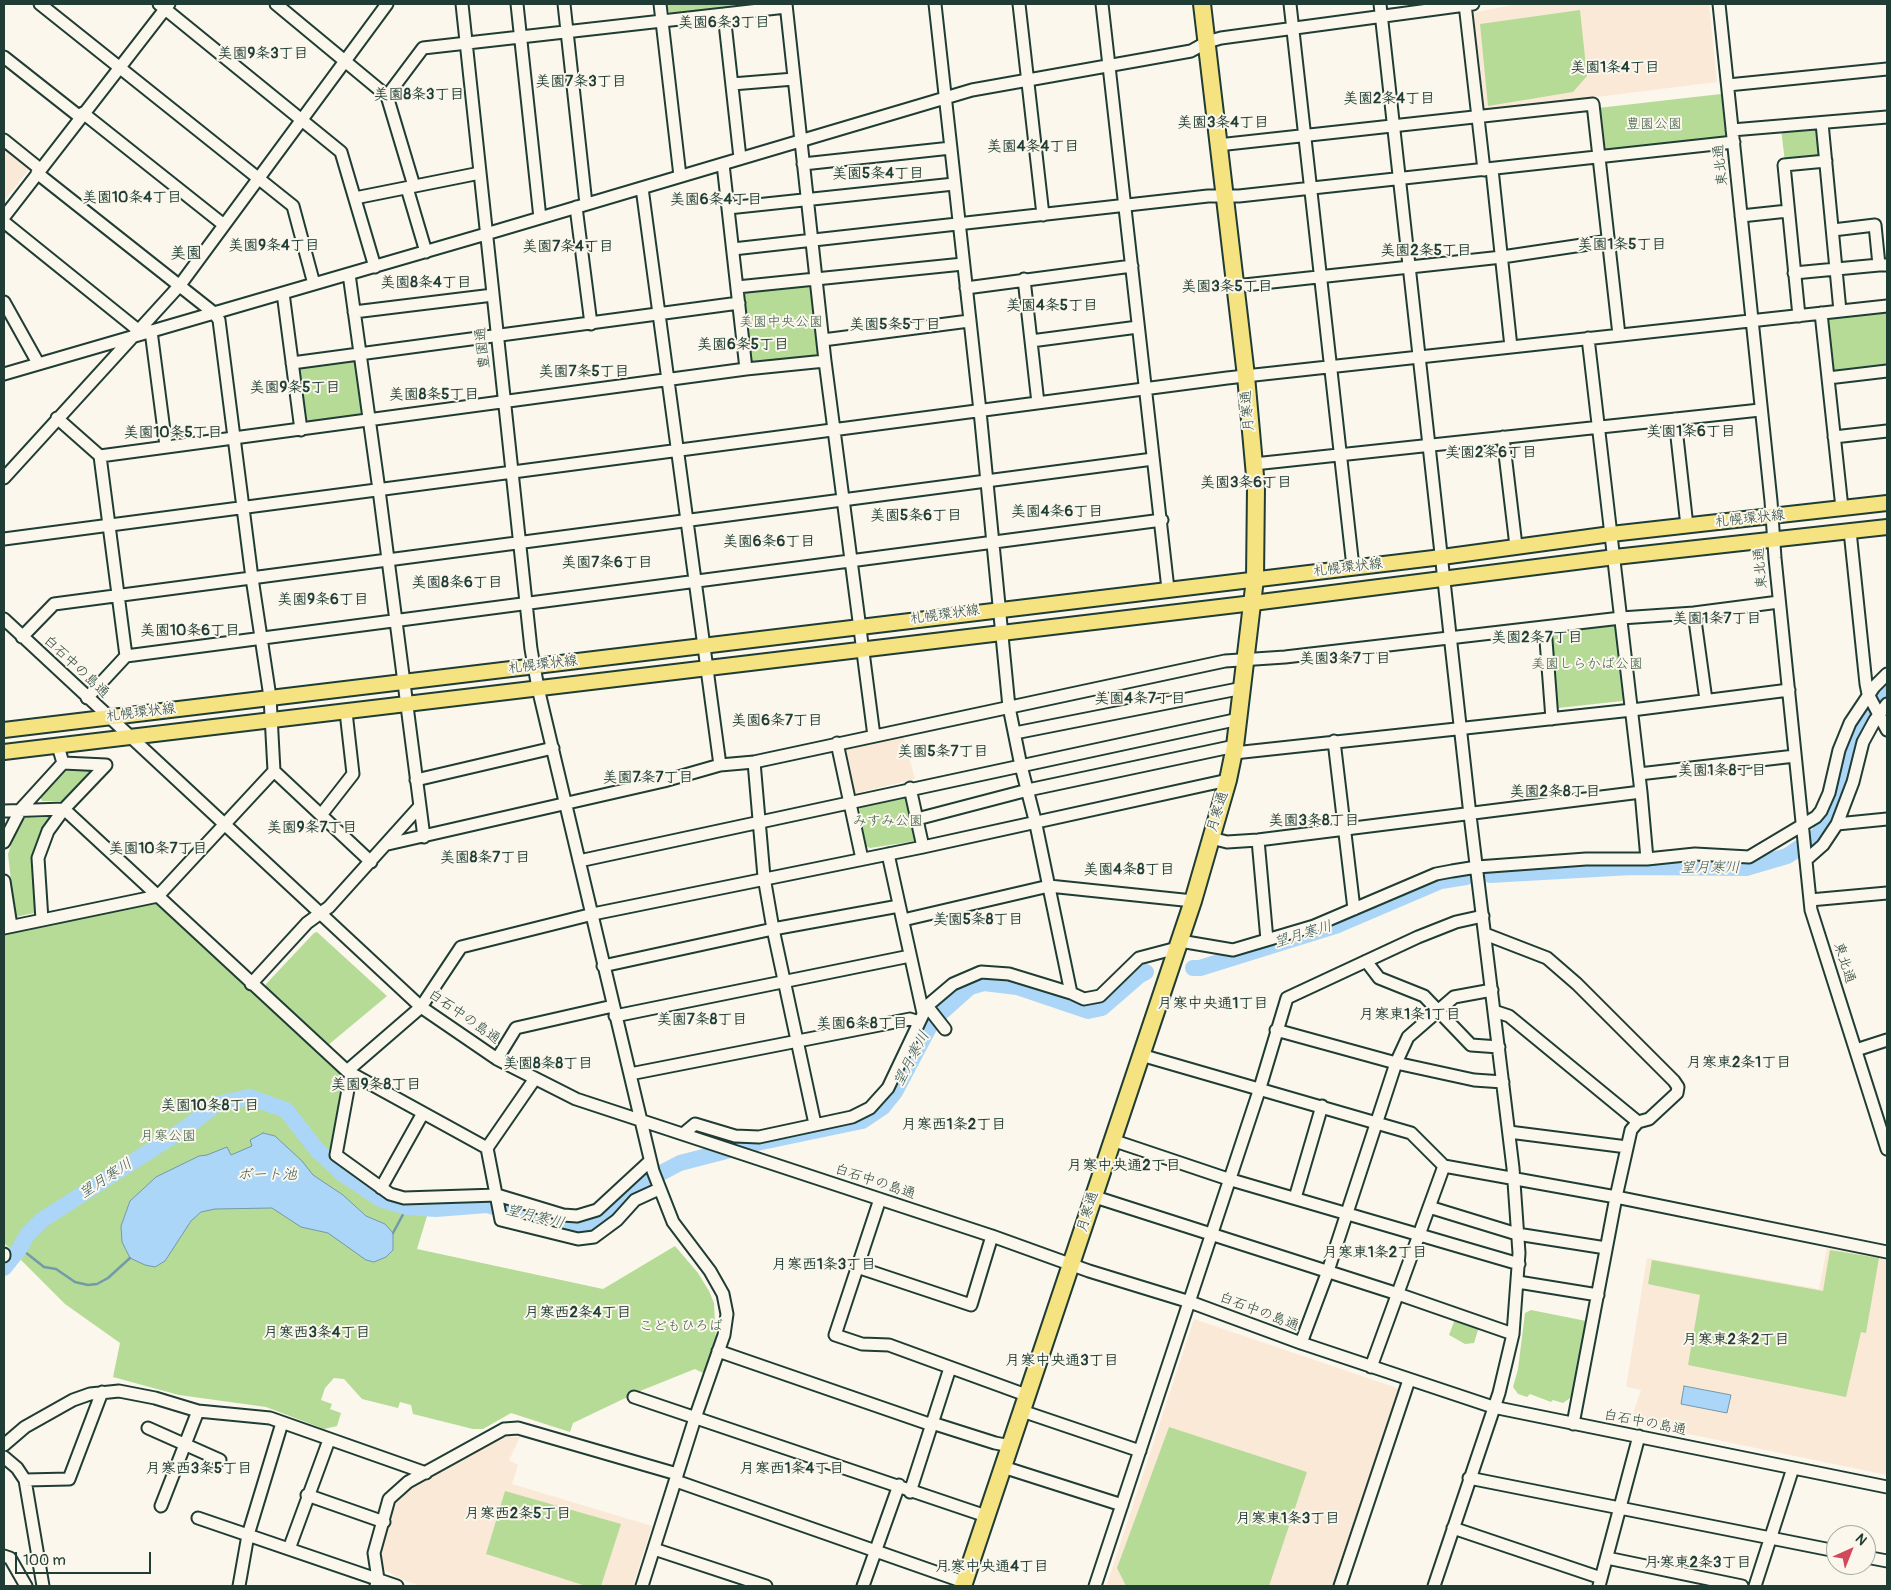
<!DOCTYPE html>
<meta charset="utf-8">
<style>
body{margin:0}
#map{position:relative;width:1891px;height:1590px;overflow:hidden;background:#fbf7ec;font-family:Pangolin,sans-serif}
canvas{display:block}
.frame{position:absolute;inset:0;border:5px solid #1f3d34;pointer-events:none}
.north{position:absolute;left:1826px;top:1525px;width:50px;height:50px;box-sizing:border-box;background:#fbf7ec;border:1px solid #a3ada2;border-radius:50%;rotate:44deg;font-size:14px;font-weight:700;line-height:20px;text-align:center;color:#1f3d34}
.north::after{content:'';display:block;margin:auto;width:18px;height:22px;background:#d1495b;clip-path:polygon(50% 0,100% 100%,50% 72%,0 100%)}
.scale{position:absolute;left:15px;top:1552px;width:136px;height:22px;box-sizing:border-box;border:2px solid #1f3d34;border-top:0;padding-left:6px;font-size:15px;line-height:18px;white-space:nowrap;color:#1f3d34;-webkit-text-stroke:4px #fbf7ec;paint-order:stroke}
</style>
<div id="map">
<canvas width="1891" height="1590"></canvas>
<div class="frame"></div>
<div class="north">N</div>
<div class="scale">100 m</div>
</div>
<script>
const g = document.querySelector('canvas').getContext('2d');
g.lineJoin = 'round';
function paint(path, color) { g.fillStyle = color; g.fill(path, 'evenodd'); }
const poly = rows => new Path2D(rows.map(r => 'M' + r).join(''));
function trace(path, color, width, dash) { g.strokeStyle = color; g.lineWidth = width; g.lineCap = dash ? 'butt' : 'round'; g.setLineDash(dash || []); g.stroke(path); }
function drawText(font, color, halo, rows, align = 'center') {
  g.font = font + ' Pangolin,"Klee One",sans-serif'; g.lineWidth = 4; g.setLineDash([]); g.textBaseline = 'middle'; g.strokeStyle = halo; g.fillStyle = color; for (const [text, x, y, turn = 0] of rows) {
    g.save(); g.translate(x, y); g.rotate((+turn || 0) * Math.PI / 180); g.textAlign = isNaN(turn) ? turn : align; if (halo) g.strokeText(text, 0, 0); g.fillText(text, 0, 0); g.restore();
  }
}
paint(poly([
 [1518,4,1709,4,1717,82,1485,111,1483,109,1473,16,1476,12],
 [4,146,30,168,4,201],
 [902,731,915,779,853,794,843,747],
 [1827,1248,1887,1258,1887,1475,1630,1422,1641,1390,1626,1387,1647,1258,1819,1289],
 [1194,1319,1400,1389,1334,1586,1113,1586,1107,1584],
 [505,1436,520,1437,509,1460,518,1465,512,1484,652,1526,633,1586,421,1586,397,1578,383,1568,379,1555,398,1495]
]), '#fbe9d8');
paint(poly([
 [666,4,764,4,670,15],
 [1580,10,1587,76,1573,92,1488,106,1480,24],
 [1721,94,1727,138,1605,152,1598,108],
 [1816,127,1819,129,1821,158,1785,162,1781,129],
 [808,283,811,286,820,352,815,358,755,363,751,359,742,292,746,289],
 [1887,310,1887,365,1836,371,1833,368,1829,320,1830,317],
 [353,361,356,363,362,411,359,416,309,424,305,421,298,367],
 [1618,624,1624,697,1622,701,1558,708,1549,631],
 [87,767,92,771,92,775,67,801,42,801,39,794,62,771],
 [904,794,909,799,917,835,916,841,870,848,866,846,859,806],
 [24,818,52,818,38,841,34,857,33,874,39,912,15,917,8,854,15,833],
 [157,901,337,1065,345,1078,332,1153,406,1202,431,1203,417,1249,603,1289,675,1246,698,1273,709,1291,714,1303,716,1343,705,1374,695,1369,640,1391,573,1423,570,1432,511,1413,483,1429,473,1429,413,1414,411,1405,400,1402,398,1408,362,1399,344,1379,334,1378,325,1388,321,1400,332,1404,330,1409,341,1413,337,1426,324,1429,266,1407,179,1395,113,1377,120,1343,65,1304,4,1243,4,933],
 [317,932,387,996,327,1046,266,987,266,984,314,933],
 [1830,1250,1879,1258,1866,1333,1861,1332,1846,1397,1688,1365,1700,1295,1648,1284,1652,1260,1823,1291],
 [1531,1310,1586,1321,1582,1345,1584,1347,1578,1364,1580,1368,1576,1394,1563,1403,1553,1400,1551,1402,1530,1394,1527,1397,1518,1394,1513,1387,1518,1369,1525,1313],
 [1455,1319,1479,1327,1474,1343,1465,1344,1449,1335],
 [1169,1427,1307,1472,1269,1586,1126,1586,1117,1568],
 [505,1491,621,1524,601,1586,586,1586,486,1554]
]), '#b5db97');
const water = poly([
 [263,1133,275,1136,302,1161,313,1175,343,1195,366,1216,385,1224,393,1233,393,1250,386,1257,374,1262,366,1260,328,1233,301,1227,272,1208,215,1209,201,1212,191,1221,165,1261,155,1267,145,1265,130,1258,122,1242,121,1226,130,1201,156,1177,199,1156,207,1155,227,1147,231,1155,252,1146,250,1140,263,1133],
 [1684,1386,1731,1395,1727,1413,1681,1404,1684,1386]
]);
paint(water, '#acd6f7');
trace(water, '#7499a9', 1);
trace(poly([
 [393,1233,407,1207],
 [20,1248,44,1267,56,1269,75,1282,88,1285,97,1284,108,1278,130,1258]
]), '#7499a9', 2.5);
trace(poly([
 [1490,875,1632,867,1746,868,1787,856,1817,836,1828,821,1842,788,1857,729,1869,709,1887,688],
 [1193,968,1200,968,1338,925,1441,881,1466,877],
 [4,1268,20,1248,27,1235,42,1220,187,1127,217,1104,249,1097,286,1110,317,1150,343,1174,382,1200,407,1207,436,1209,487,1205,551,1223,578,1227,604,1218,638,1185,680,1163,757,1143,862,1121,883,1107,895,1092,933,1020,970,987,984,983,1017,987,1088,1011,1102,1008,1140,975,1146,972]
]), '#acd6f7', 16);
const minor = poly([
 [40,4,293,206,314,284],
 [159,4,341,152,375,267],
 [276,4,387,96],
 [462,4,531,649,538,688,653,1171,673,1222,710,1271,723,1294,727,1314,724,1335,695,1418,642,1586],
 [517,4,540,218],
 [564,4,586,204],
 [660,4,680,176],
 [935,4,980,411,1009,707,1021,766,1035,820,1071,993],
 [1019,4,1043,215],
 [1102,4,1168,589],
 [1290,4,1353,567],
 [1380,4,1470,815,1513,1168,1519,1253,1513,1334,1499,1393,1434,1586],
 [1465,4,1484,170],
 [1719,4,1771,501,1775,558,1811,910,1887,1149],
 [724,14,740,158],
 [4,57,80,117],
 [732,84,794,79],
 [1728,85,1887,69],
 [83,113,224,225],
 [1822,123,1840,311],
 [1732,130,1887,117],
 [4,140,40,169],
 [1218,145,1593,104,1619,335],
 [723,164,746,369],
 [803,164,951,148],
 [1492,169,1511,347],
 [414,186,387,96,423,48,786,7],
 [407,188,426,252],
 [642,188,720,765],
 [355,198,480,173],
 [576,207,591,324],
 [728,208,954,184],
 [1741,216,1788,211],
 [4,217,169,4],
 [4,222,138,330],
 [1833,230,1875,225,1879,265,1887,265],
 [733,249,1208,196,1239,196,1734,142],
 [1794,273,1879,265],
 [349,274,379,490,424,837],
 [1024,279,1031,341],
 [1235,286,1502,257,1609,241],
 [737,287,963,264],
 [966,288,1132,266],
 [283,293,301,430],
 [4,302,38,363],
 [354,312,493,295],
 [1821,313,1842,508],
 [1799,316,1784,165,1826,161],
 [151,331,166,446],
 [1588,338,1641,792,1647,859],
 [823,340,969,321],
 [825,361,874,736],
 [292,363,739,303],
 [4,374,486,234,972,90,1191,51,1207,42,1221,38,1473,4],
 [1828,378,1887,371],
 [1038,403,1031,341,1138,327],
 [57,418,100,456,746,369,825,361,786,4],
 [1675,419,1687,526],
 [1503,437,1516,546],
 [1834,437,1887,431],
 [100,456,126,656],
 [1254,464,1760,410],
 [4,478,180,285,387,4],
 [1850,531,1866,684,1868,694,1887,730],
 [4,539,1227,378,1887,306],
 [1694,613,1706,700],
 [4,619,421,1007,497,1059,576,1099,992,1236,1089,1271,1190,1302,1301,1343,1493,1407,1887,1487],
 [1545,627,1552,719],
 [22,637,54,604,1153,459],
 [87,698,126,656,1162,520],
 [1015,733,1243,688],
 [1334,741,1354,909],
 [837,743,862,859],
 [1234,753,1632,710,1789,690],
 [754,762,764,877,773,929,815,1124],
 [274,771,371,862],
 [1639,774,1795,756],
 [416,780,553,748],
 [910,788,923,847],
 [4,811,64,809,347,1071,487,1148],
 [321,815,353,774,346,712],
 [917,819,1028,790,1235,746],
 [1837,824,1887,819],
 [1211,838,1227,842,1258,840,1641,792],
 [1258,840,1267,940],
 [4,842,21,809,63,763,58,746],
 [388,844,664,781,720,765,754,762,1225,661,1285,657,1621,618,1694,613,1779,602],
 [888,854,923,1013],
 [1806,860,1823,845,1837,824,1853,782,1863,742,1875,720,1887,704],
 [579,861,1239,719],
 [4,881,11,926],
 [1810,900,1887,893],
 [42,920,38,858,48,831,64,809,106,765,63,763],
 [903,920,1049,886,1193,901],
 [4,928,158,896,274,771,270,697,252,578,219,320,214,313,37,173],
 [1485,934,1547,958,1577,984,1674,1081,1678,1087,1677,1093,1649,1119,1638,1122,1631,1130,1616,1197,1573,1424],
 [1180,941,1233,950,1314,926,1436,874,1452,871,1477,867,1586,859,1647,859,1695,854,1749,857,1816,817,1821,811,1829,793,1839,750,1850,723,1874,687,1887,674],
 [1366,961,1379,978,1424,996,1471,1045,1499,1047],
 [603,966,773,929,899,906],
 [251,984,307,923,329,907,420,806],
 [927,1006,945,1029],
 [1494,1011,1509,1016,1638,1122],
 [615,1016,910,956],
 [1276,1030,1396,1063,1474,1080,1503,1082],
 [1856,1050,1887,1040],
 [1141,1055,1411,1133,1444,1166,1616,1197,1887,1252],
 [497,1059,516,1028,613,1006],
 [347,1071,421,1007,461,947,593,914,923,847,1228,780],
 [351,1073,336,1155,390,1194,404,1198,497,1195,563,1215,577,1216,597,1210,650,1161],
 [630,1074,910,1019,919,1022],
 [534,1080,487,1148,501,1220,578,1239,594,1237,617,1220,635,1200,659,1189],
 [1509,1132,1627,1147],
 [683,1134,695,1124,735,1136,759,1137,852,1117,870,1108,888,1088,927,1006,953,984,981,972,1009,974,1071,993,1084,999,1100,996,1139,958,1177,948],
 [1112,1140,1228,1179,1519,1264],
 [381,1188,423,1113],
 [1092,1196,1398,1294,1513,1334],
 [1295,1198,1322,1106],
 [880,1199,835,1335,862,1344,889,1345,1026,1395],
 [1429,1207,1517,1234,1606,1248],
 [4,1254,4,1256],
 [857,1267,971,1305,992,1236],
 [1518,1282,1598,1295],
 [1301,1343,1328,1271,1396,1063,1408,1037,1454,997,1492,990],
 [718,1351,932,1425],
 [1371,1367,1444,1166],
 [634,1397,986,1516],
 [1022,1411,1140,1451],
 [932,1423,995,1443,1011,1446],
 [148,1428,220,1460],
 [4,1445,25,1427,73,1400,90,1394,119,1391,155,1398,198,1411,270,1418,426,1473],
 [4,1457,17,1468,25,1480,43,1586],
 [1003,1467,1122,1505],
 [1469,1478,1836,1551],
 [25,1480,69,1479,102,1392],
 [676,1481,964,1582],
 [910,1492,950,1368],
 [307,1495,384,1522],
 [161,1506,198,1411],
 [198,1518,397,1586],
 [1453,1528,1601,1578],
 [289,1549,329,1440],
 [654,1549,766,1586],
 [4,1556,10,1558,26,1586],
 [1866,1557,1887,1561],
 [1607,1558,1742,1586],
 [239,1586,248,1535,282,1423],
 [376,1586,378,1579,374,1553,389,1499,408,1482,504,1429,518,1428,677,1474],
 [863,1586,899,1485],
 [1095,1586,1259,1091,1287,998,1418,937,1456,922,1483,916],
 [1340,1586,1409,1380],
 [1599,1586,1639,1436],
 [1755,1586,1793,1468]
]);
const major = poly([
 [4,730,1442,557,1611,534,1887,503],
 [4,752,1253,603,1615,557,1887,527]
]);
const highway = poly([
 [963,1586,1193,901,1228,780,1235,746,1255,579,1256,487,1246,376,1202,4]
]);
trace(minor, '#1f3d34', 15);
trace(major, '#1f3d34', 18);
trace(highway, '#1f3d34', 20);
trace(minor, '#fbf7ec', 11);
trace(major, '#f5e382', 14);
trace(highway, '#f5e382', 16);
drawText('14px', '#3d5d48', '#fbf7ec', [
 ["豊園公園",1654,124],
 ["美園中央公園",781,322],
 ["美園しらかば公園",1587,664],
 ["みすみ公園",888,821],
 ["月寒公園",168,1136],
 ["こどもひろば",681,1326]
]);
drawText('14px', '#1f3d34', '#fbf7ec', [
 ["東北通",1721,165,-96],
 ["豊園通",483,348,-96],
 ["月寒通",1248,411,-95],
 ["札幌環状線",1750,519,-6],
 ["札幌環状線",1348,568,-7],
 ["東北通",1761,568,-95],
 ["札幌環状線",945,615,-8],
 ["札幌環状線",543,665,-7],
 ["白石中の島通",76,667,43],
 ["札幌環状線",141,713,-7],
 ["月寒通",1218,812,-73],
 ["東北通",1844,963,72],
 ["白石中の島通",464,1017,35],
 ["白石中の島通",875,1182,18],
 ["月寒通",1088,1212,-73],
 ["白石中の島通",1259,1312,21],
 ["白石中の島通",1645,1423,11]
]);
drawText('bold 15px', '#1f3d34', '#fbf7ec', [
 ["美園6条3丁目",724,23],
 ["美園9条3丁目",263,54],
 ["美園1条4丁目",1615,68],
 ["美園7条3丁目",581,82],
 ["美園8条3丁目",419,95],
 ["美園2条4丁目",1389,99],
 ["美園3条4丁目",1223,123],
 ["美園4条4丁目",1033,147],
 ["美園5条4丁目",878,174],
 ["美園10条4丁目",132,198],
 ["美園6条4丁目",716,200],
 ["美園1条5丁目",1622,245],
 ["美園9条4丁目",274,246],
 ["美園7条4丁目",568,247],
 ["美園2条5丁目",1426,251],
 ["美園8条4丁目",426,283],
 ["美園3条5丁目",1227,287],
 ["美園4条5丁目",1052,306],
 ["美園5条5丁目",895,325],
 ["美園6条5丁目",743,345],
 ["美園7条5丁目",584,372],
 ["美園9条5丁目",295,388],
 ["美園8条5丁目",434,395],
 ["美園1条6丁目",1691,432],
 ["美園10条5丁目",173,433],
 ["美園2条6丁目",1491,453],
 ["美園3条6丁目",1246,483],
 ["美園4条6丁目",1057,512],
 ["美園5条6丁目",916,516],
 ["美園6条6丁目",769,542],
 ["美園7条6丁目",607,563],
 ["美園8条6丁目",457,583],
 ["美園9条6丁目",323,600],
 ["美園1条7丁目",1717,619],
 ["美園10条6丁目",190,631],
 ["美園2条7丁目",1537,638],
 ["美園3条7丁目",1345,659],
 ["美園4条7丁目",1140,699],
 ["美園6条7丁目",777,721],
 ["美園5条7丁目",943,752],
 ["美園1条8丁目",1722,771],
 ["美園7条7丁目",648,778],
 ["美園2条8丁目",1555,792],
 ["美園3条8丁目",1314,821],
 ["美園9条7丁目",312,828],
 ["美園10条7丁目",158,849],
 ["美園8条7丁目",485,858],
 ["美園4条8丁目",1129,870],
 ["美園5条8丁目",978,920],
 ["月寒中央通1丁目",1213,1004],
 ["月寒東1条1丁目",1410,1015],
 ["美園7条8丁目",702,1020],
 ["美園6条8丁目",862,1024],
 ["月寒東2条1丁目",1739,1063],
 ["美園8条8丁目",548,1064],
 ["美園9条8丁目",376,1085],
 ["美園10条8丁目",210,1106],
 ["月寒西1条2丁目",954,1125],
 ["月寒中央通2丁目",1124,1166],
 ["月寒東1条2丁目",1375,1253],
 ["月寒西1条3丁目",824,1265],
 ["月寒西2条4丁目",578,1313],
 ["月寒西3条4丁目",317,1333],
 ["月寒東2条2丁目",1736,1340],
 ["月寒中央通3丁目",1062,1361],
 ["月寒西3条5丁目",199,1469],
 ["月寒西1条4丁目",792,1469],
 ["月寒西2条5丁目",518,1514],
 ["月寒東1条3丁目",1288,1519],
 ["月寒東2条3丁目",1698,1563],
 ["月寒中央通4丁目",992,1567]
]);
drawText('italic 15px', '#3b5c5b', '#fbf7ec', [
 ["望月寒川",1710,868],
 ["望月寒川",1303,935,-17],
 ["望月寒川",912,1059,-62],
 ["ボート池",267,1175],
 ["望月寒川",106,1179,-33],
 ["望月寒川",535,1217,14]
]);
drawText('bold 16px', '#1f3d34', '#fbf7ec', [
 ["美園",186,254]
]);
</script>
